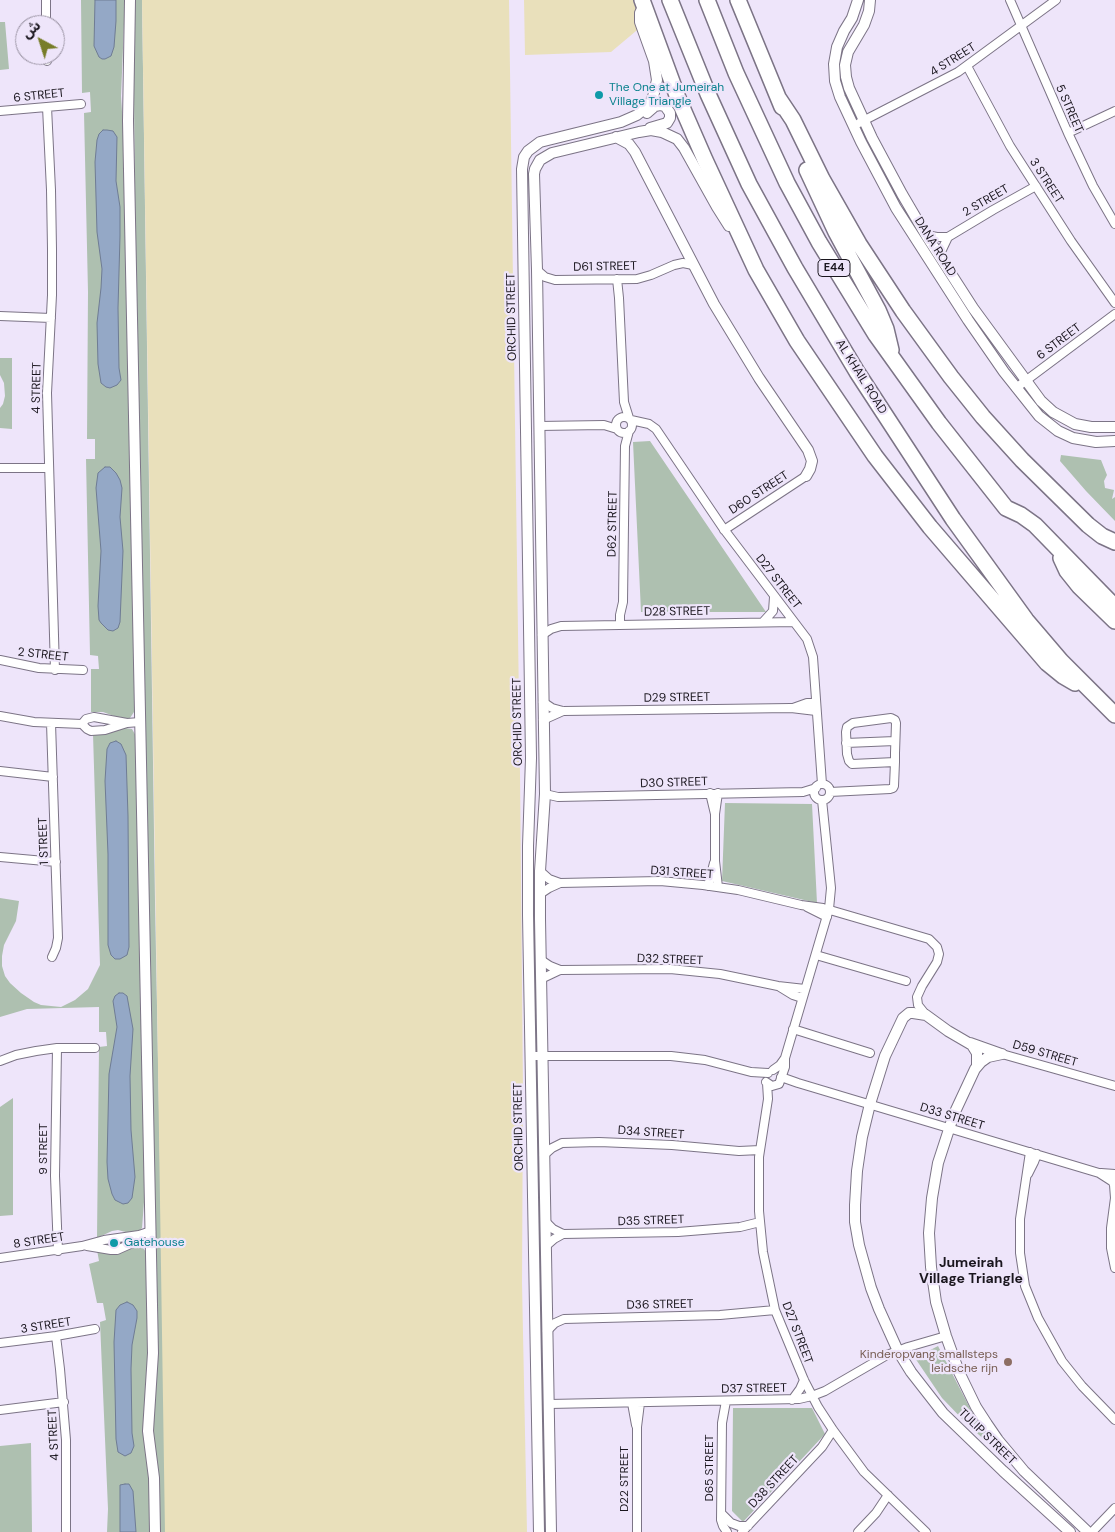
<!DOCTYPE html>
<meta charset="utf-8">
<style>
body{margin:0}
#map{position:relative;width:1115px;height:1532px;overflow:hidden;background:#eee5fa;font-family:"DM Sans","Noto Sans Arabic",sans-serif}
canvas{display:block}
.north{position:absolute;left:15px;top:15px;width:50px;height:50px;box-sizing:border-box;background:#eee5fa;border:1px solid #9992a2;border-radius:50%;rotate:320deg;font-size:14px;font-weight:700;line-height:20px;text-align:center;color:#1a161e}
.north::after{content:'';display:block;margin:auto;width:18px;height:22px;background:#777d28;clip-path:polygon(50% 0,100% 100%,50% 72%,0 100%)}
</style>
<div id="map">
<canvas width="1115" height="1532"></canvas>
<div class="north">ش</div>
</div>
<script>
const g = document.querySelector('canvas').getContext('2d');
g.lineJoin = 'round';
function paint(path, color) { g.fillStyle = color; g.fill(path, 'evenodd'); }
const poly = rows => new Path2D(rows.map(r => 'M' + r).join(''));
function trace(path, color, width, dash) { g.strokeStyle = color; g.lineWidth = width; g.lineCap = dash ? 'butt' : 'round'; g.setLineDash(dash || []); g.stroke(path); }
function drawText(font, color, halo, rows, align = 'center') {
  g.font = font + ' "DM Sans",sans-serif'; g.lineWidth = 4.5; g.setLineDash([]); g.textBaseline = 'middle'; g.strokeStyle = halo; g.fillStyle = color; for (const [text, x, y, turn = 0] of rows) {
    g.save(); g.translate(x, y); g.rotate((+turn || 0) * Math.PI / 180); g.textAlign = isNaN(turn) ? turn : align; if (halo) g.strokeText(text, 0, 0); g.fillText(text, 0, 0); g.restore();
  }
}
paint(poly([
 [81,0,125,0,121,96,125,158,136,709,130,718,125,720,103,712,91,712,91,669,99,669,98,656,90,655,86,459,95,459,95,439,87,439,88,292,84,113,91,112,90,92,82,93],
 [133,0,142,0,155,901,167,1532,155,1532,153,1353,140,722],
 [0,22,5,22,9,69,0,70],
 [0,358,12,358,12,429,0,428,0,408,3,404,5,396,4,383,0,375],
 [650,441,766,612,641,612,633,442],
 [1061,455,1101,460,1107,475,1104,481,1105,488,1114,490,1112,499,1115,497,1115,521,1086,491,1060,461],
 [125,728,132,729,136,736,146,1176,142,1228,138,1232,133,1234,118,1230,112,1231,97,1238,99,1047,107,1046,106,1032,99,1032,99,1007,27,1009,0,1017,0,898,19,901,16,921,4,945,2,956,2,966,5,976,10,983,21,993,34,1002,41,1005,61,1007,75,1000,88,989,100,965,93,734],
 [725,803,812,804,817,903,722,881],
 [13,1098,13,1215,0,1216,0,1107],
 [138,1245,143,1248,146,1252,149,1354,144,1427,150,1481,151,1532,107,1532,108,1509,100,1322,106,1320,103,1303,97,1303,89,1264,99,1261,97,1250,112,1253],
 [938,1346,974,1416,1011,1464,967,1424,942,1398,915,1358],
 [733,1408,812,1408,825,1434,743,1522,732,1511],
 [31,1443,32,1532,0,1532,0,1446]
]), '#aec0b0');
paint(poly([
 [142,0,509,0,520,774,523,1091,522,1283,527,1532,165,1532],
 [524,0,633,0,642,26,611,52,525,55]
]), '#e9e0bb');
const water = poly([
 [95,0,116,0,116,21,114,47,111,56,105,59,102,59,99,57,94,46,95,0],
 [103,130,107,130,113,131,117,137,116,181,120,207,120,236,118,308,119,368,121,380,117,385,110,388,106,387,101,383,98,364,97,323,101,288,102,269,97,232,95,162,97,140,99,134,103,130],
 [105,467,110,467,116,473,120,480,122,488,120,517,123,551,120,622,118,628,113,631,108,630,101,623,99,620,98,606,101,551,96,488,98,473,105,467],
 [116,741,121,744,126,755,128,816,129,947,127,955,120,959,115,959,111,955,108,945,108,854,105,781,107,749,110,743,116,741],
 [119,993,123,993,127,996,133,1029,130,1076,131,1130,135,1177,132,1198,128,1203,123,1204,115,1200,112,1194,108,1179,107,1162,109,1074,117,1027,113,1001,115,996,119,993],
 [127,1302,133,1305,137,1311,137,1318,132,1345,131,1369,132,1433,134,1446,131,1453,125,1456,118,1452,116,1439,114,1342,116,1310,120,1305,127,1302],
 [125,1484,129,1484,133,1491,136,1532,120,1532,120,1485,125,1484]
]);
paint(water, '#94a8c6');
trace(water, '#6f7c94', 1);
const minor = poly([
 [46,0,46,25],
 [1010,0,1068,133,1093,186,1115,224],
 [47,55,47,61],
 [967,66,1010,146,1071,241,1115,303],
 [47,107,51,190,52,249,52,295,47,393,55,670],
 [0,111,81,104],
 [859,123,958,72,1056,0],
 [1068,133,1115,111],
 [926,235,937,237,948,237],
 [939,256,948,237,993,210,1036,186],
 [537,270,545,277,555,280,637,279,651,275,674,265,683,263,693,265],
 [617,279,619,298,624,402,629,418],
 [0,316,51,318],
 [1016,388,1115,314],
 '616 425a8 8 0 1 1 16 0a8 8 0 1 1-16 0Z',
 [631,420,649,424,656,429,723,528,807,639,813,657,822,784],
 [539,426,604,425,617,429],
 [0,468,49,468],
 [724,530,806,476],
 [763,622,773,611,774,597],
 [620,625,620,615,623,602,625,446,629,431],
 [542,635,551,629,561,626,794,622],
 [0,660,39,668,83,670],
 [543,702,552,708,563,711,791,708,816,711],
 [793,708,807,703,816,703],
 [0,716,34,722,82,724,87,729,91,731,105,730,127,723],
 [543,720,563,711],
 [51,723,58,938,56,948,52,957],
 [82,724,86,719,94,717,127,723,140,722],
 [846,743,895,741],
 [0,771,53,777],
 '814 792a8 8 0 1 1 16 0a8 8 0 1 1-16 0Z',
 [830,792,890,789,893,788,894,786,895,762,895,753,896,723,895,720,891,718,853,723,847,727,846,732,847,754,849,761,852,764,895,762],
 [710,793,715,814],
 [545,794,558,797,803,792,816,788],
 [0,857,56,862],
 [540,871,549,879,560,883],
 [708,886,714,863],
 [718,887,715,861,715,814,718,793],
 [540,894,549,888,560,883,660,881,703,885,738,890,801,905,823,908,929,939,937,947,939,954,937,962,922,986,917,997,918,1005,926,1015],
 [807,907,827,917],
 [816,955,906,981],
 [541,960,550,966,560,970],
 [541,979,560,970,670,969,720,974,778,986,805,989],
 [780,987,793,995,802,998],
 [793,1029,870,1053],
 [57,1048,55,1176,58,1251],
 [1002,1054,1115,1086],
 [531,1056,671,1056,705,1060,751,1072,768,1073],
 [0,1061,16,1055,36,1051,57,1048,95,1048],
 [773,1070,780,1065,785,1058,829,909,831,888,822,800],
 [781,1077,798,1083,1099,1173,1113,1182],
 [766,1082,772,1086,779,1084,785,1067,785,1058],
 [767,1083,768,1099,759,1157,759,1211,763,1252,775,1310,804,1380,818,1407,833,1430,864,1472,926,1532],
 [1030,1152,1020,1219,1020,1253,1025,1286,1038,1318,1062,1361,1082,1386,1115,1420],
 [544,1155,552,1148,562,1143,599,1142,672,1145,739,1151,760,1150],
 [1101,1173,1115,1174,1112,1180,1114,1185],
 [1028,1174,1034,1162,1037,1154],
 [1114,1185,1115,1198,1111,1228,1111,1248,1115,1268],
 [546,1222,553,1229,563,1234,678,1232,740,1227,760,1222],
 [87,1246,111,1250,117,1250,135,1242,146,1243,151,1245],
 [546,1246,554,1239,563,1234],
 [0,1258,82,1246,104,1240,139,1235,151,1231],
 [547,1331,555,1323,564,1319,720,1315,775,1310],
 [56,1336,60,1369,66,1440,66,1532],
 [0,1343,56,1336,95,1329],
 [792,1400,800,1389,804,1380],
 [726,1401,722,1423,721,1520,723,1526,727,1532],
 [632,1403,636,1425],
 [549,1404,799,1399,812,1396,825,1391,887,1355,908,1347,946,1336],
 [0,1410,64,1402],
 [722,1514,731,1523,739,1526,748,1526],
 [637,1532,637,1427,640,1403],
 [742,1532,822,1447,833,1430],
 [858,1532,876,1513,888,1495],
 [1092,1532,1115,1508]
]);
const tertiary = poly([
 [130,0,128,121,153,1353,148,1431,154,1478,155,1532],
 [858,0,852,18,844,31,837,47,834,64,835,81,840,97,861,142,896,208,968,320,1004,372,1039,416,1058,431,1073,438,1096,442,1115,441],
 [870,0,869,11,864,25,848,52,845,65,846,77,849,88,872,138,902,194,926,235,973,308,1041,401,1053,412,1075,424,1091,427,1115,427],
 [647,113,655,106,660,105,665,106,670,113,670,118,667,123,650,128],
 [616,137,629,144,635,152,714,304,759,378,808,450,812,461,810,469,806,476],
 [970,1043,1001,1054],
 [1002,1054,988,1057,981,1062,975,1069,954,1114,938,1163,932,1198,929,1233,931,1267,936,1302,946,1336,959,1372,976,1407,987,1424,998,1440,1024,1471,1088,1532],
 [977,1065,977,1053,972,1045,948,1031,926,1015,913,1013,909,1013,903,1018,885,1056,870,1104,862,1137,857,1171,855,1205,855,1222,859,1245,871,1288,879,1309,898,1351,911,1372,943,1413,1003,1471,1070,1532],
 [539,1532,528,915,528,846,531,758,522,169,524,157,528,151,540,142,621,122,637,115,649,105,653,97,657,80,654,61,640,22,640,13,644,5],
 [551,1532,540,919,540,871,545,794,537,270,534,174,535,169,540,160,552,153,639,132,651,130,662,132,677,139,684,148,717,207,729,226]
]);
const motorway = poly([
 [642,0,678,98,705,160,756,270,797,341,875,456,930,527,1047,663,1063,676,1075,683],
 [670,0,708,94,749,184,795,268,857,372,953,519,1026,620,1061,661,1115,715],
 [707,0,736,73,787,183,819,242,876,335,939,423,1006,508,1021,515,1035,525,1115,607],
 [738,0,782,107],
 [779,99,793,120,822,179,859,244,903,311,951,377,983,417,1022,460,1088,525,1102,536,1115,542],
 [807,170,836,232,878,310,886,329,891,350],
 [1061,558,1067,571,1079,586,1115,621]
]);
trace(minor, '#7c7486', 10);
trace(tertiary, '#7c7486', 12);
trace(motorway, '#7c7486', 18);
trace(minor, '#fff', 8);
trace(tertiary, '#fff', 10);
trace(motorway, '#fff', 15);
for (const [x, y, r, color] of [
 [599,95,5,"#0f9aa8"],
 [114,1243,5,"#0f9aa8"],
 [1008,1362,5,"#8d6e63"]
]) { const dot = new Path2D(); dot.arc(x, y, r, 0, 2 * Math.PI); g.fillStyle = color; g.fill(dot); trace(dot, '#eee5fa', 2); }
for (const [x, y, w] of [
 [834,268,32]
]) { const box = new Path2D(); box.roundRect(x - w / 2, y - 8.5, w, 17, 4); g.fillStyle = '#eee5fa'; g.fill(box); trace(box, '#1a161e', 1); }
drawText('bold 11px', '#1a161e', null, [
 ["E44",834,268]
]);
drawText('12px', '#1a161e', '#eee5fa', [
 ["4 STREET",953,60,-32],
 ["6 STREET",39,96,-6],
 ["5 STREET",1069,109,66],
 ["3 STREET",1046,181,57],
 ["2 STREET",986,201,-30],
 ["DANA ROAD",935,247,58],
 ["D61 STREET",605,267,-1],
 ["ORCHID STREET",512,317,-91],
 ["6 STREET",1059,342,-37],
 ["AL KHAIL ROAD",861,377,58],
 ["4 STREET",37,388,-89],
 ["D60 STREET",759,493,-33],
 ["D62 STREET",613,524,-89],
 ["D27 STREET",778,582,52],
 ["D28 STREET",677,612,-1],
 ["2 STREET",43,655,6],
 ["D29 STREET",677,698,-1],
 ["ORCHID STREET",518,722,-91],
 ["D30 STREET",674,783,-2],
 ["1 STREET",44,841,-92],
 ["D31 STREET",682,873,4],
 ["D32 STREET",670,960,2],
 ["D59 STREET",1045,1054,16],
 ["D33 STREET",952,1117,17],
 ["ORCHID STREET",519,1127,-91],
 ["D34 STREET",651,1133,4],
 ["9 STREET",44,1149,-90],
 ["D35 STREET",651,1221,-2],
 ["8 STREET",39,1241,-9],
 ["D36 STREET",660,1305,-1],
 ["3 STREET",46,1326,-9],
 ["D27 STREET",797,1333,69],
 ["D37 STREET",754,1389,-1],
 ["4 STREET",54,1435,-93],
 ["TULIP STREET",987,1437,44],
 ["D65 STREET",710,1468,-90],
 ["D22 STREET",625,1479,-90],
 ["D38 STREET",774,1482,-47]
]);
drawText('12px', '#0d838f', '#eee5fa', [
 ["The One at Jumeirah",609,88],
 ["Village Triangle",609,102],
 ["Gatehouse",124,1243]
], 'left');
drawText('12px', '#785e54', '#eee5fa', [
 ["Kinderopvang smallsteps",998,1355],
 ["leidsche rijn",998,1369]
], 'right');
drawText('bold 14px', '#1a161e', '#eee5fa', [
 ["Jumeirah",971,1263],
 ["Village Triangle",971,1279]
]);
</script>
